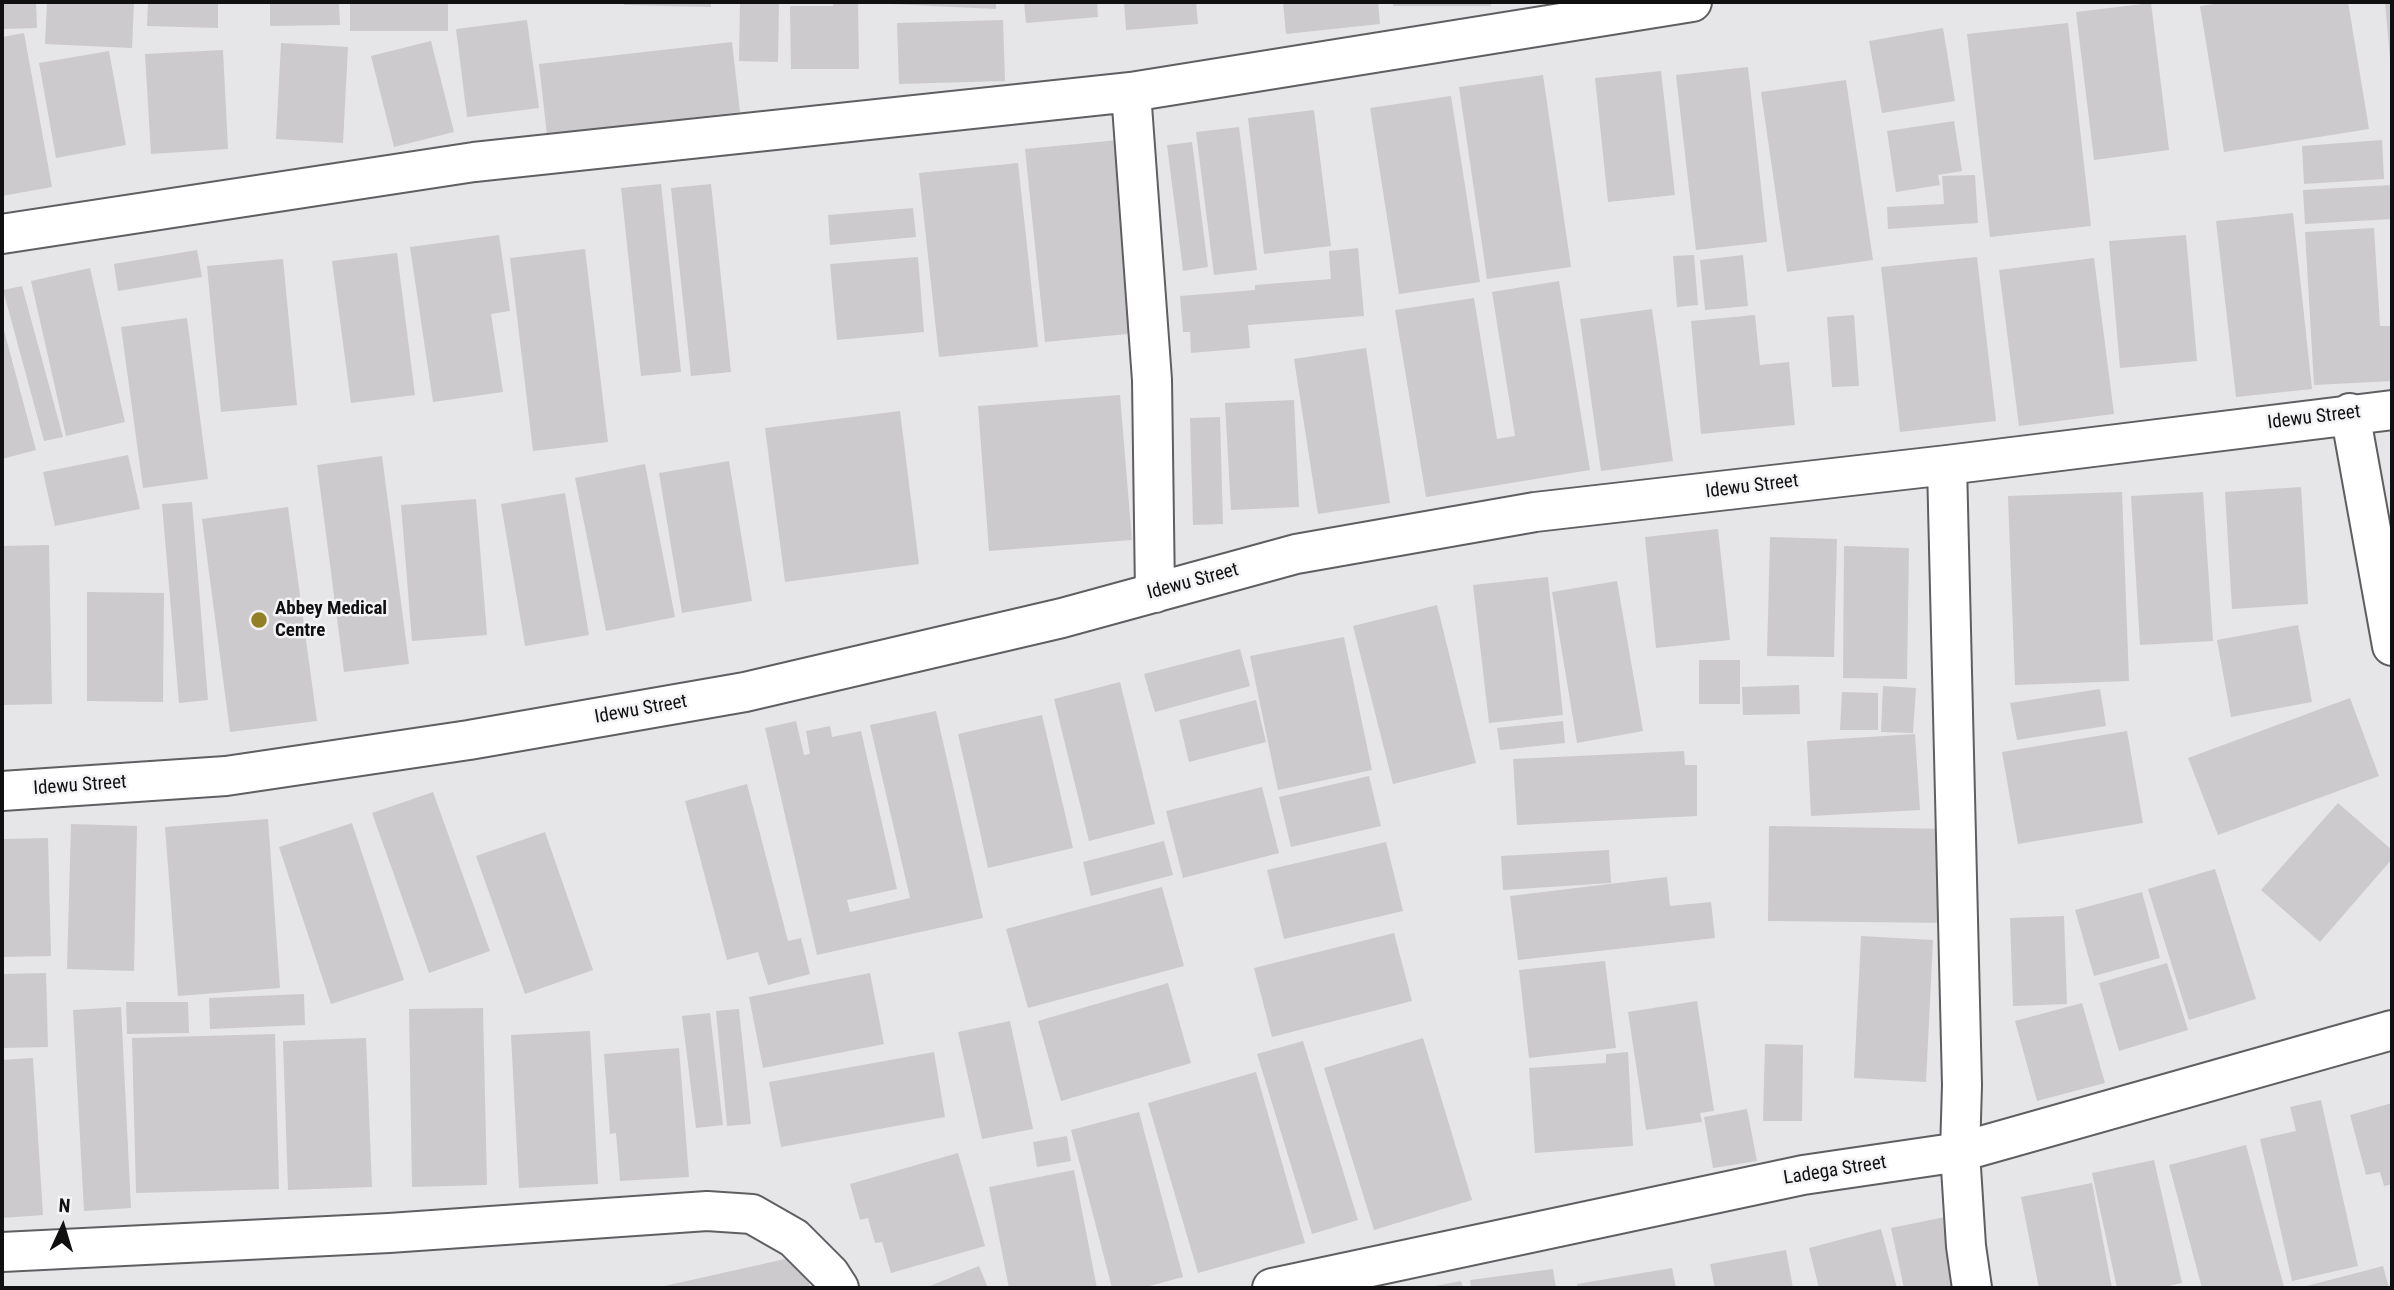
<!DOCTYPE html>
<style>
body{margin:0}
#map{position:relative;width:2394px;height:1290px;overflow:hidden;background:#e6e5e8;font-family:"Roboto Condensed",sans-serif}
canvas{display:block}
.frame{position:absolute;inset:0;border:4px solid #101011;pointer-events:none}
.north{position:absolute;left:28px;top:1192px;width:70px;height:70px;-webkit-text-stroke:5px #f3f2f5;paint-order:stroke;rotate:4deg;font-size:19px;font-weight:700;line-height:28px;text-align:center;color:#101011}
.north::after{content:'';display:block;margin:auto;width:24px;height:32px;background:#101011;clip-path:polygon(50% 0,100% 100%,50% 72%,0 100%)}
</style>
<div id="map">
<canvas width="2394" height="1290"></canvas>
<div class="frame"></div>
<div class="north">N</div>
</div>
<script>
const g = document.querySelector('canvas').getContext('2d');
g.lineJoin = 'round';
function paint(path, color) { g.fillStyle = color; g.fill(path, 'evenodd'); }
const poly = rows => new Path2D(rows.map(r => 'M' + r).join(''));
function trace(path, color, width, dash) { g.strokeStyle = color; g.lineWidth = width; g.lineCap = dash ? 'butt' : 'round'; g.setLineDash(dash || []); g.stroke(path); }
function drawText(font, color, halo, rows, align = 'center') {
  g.font = font + ' "Roboto Condensed",sans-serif'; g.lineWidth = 5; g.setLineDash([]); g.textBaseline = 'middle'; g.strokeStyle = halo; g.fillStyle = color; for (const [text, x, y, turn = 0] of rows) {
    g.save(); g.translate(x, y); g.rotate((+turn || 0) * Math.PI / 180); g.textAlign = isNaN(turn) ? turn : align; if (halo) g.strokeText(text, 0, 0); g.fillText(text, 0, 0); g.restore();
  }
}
paint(poly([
 [2,2,36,2,37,28,2,29],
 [47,2,134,2,132,48,45,44],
 [148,2,218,2,218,28,147,26],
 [270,2,339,2,340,25,270,26],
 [350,2,448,2,448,31,350,31],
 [624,2,711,2,711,7,624,5],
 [740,2,779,2,778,62,739,61],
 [833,2,858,2,859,69,791,69,790,6,833,6],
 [891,2,996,2,996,9,891,4],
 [1024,2,1097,2,1098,17,1026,23],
 [1124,2,1196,2,1198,24,1126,30],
 [1283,2,1378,2,1380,24,1286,34],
 [1393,2,1491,2,1491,6,1393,6],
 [2228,2,2348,2,2369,129,2224,152,2200,6],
 [2385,2,2392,2,2392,59,2390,59],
 [2151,3,2169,150,2094,160,2076,12],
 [527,20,539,108,467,117,456,29],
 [1003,20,1005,81,899,84,897,23],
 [2068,23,2091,226,1990,237,1967,34],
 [1943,28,1955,101,1882,113,1869,41],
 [24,33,52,187,2,196,2,37],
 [431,41,454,132,394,147,371,56],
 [732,42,740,112,547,135,539,64],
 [281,43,348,47,343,143,276,139],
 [223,50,228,149,151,154,145,54],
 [109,51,126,145,56,158,39,63],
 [1748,67,1767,242,1696,250,1676,75],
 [1661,71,1675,195,1608,202,1595,78],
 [1543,75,1571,267,1487,279,1459,87],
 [1846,80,1873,260,1787,272,1761,92],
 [1451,96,1480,282,1399,294,1370,108],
 [1314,110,1331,246,1264,254,1248,118],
 [1954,121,1962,171,1938,175,1940,185,1896,192,1887,131],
 [1239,127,1257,270,1214,275,1196,132],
 [1118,140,1137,333,1045,342,1025,149],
 [2382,140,2384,179,2304,184,2302,146],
 [1192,142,1208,267,1183,271,1167,145],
 [1018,163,1038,347,939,357,919,173],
 [1975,175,1978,223,1888,229,1887,207,1944,204,1942,176],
 [661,184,681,372,641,376,621,188],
 [711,184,731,372,691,376,671,188],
 [2392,185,2392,219,2305,224,2303,190],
 [913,208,916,237,830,245,828,215],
 [2293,213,2312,389,2236,397,2216,221],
 [2374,228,2380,326,2392,326,2392,381,2314,385,2305,232],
 [499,235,510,311,491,314,503,392,433,402,410,247],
 [2186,235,2197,361,2120,368,2109,241],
 [1358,248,1364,316,1248,325,1250,348,1191,353,1190,332,1183,332,1180,296,1255,290,1255,285,1331,279,1329,251],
 [585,249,608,442,533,451,510,258],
 [197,250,202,277,118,291,114,264],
 [397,253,415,395,351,403,332,261],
 [1694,255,1698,305,1677,307,1673,256],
 [1743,255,1748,306,1705,310,1700,260],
 [918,257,924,332,837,340,830,264],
 [1977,257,1996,421,1900,432,1881,267],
 [2094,258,2114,414,2019,426,1999,270],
 [283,259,297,405,221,412,207,266],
 [90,268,125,422,66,436,31,281],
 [1559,281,1590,470,1426,497,1395,310,1474,298,1497,439,1515,436,1492,292],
 [22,286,63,437,44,441,3,290],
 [1652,309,1673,461,1601,471,1580,319],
 [1755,315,1760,365,1789,362,1795,425,1701,434,1691,321],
 [1854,315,1859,386,1832,387,1827,317],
 [187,318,208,479,143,488,121,327],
 [2,323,36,450,2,459],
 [1366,348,1390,503,1318,514,1294,359],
 [1120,395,1132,540,989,551,978,406],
 [1294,400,1299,507,1231,510,1225,403],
 [900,411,919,564,785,582,765,428],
 [1220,417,1223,524,1193,525,1190,418],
 [128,455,140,509,55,526,43,472],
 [382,456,409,664,344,672,317,465],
 [729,461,752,601,682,613,659,473],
 [645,464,675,617,606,631,575,478],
 [2301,487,2308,604,2232,609,2225,492],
 [2122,492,2129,681,2015,685,2008,496],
 [2203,492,2213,641,2140,645,2131,496],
 [565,493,589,635,525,646,501,504],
 [476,499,487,635,412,641,401,505],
 [192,502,208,700,179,703,162,504],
 [288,507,317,721,230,732,202,519],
 [1718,529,1730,640,1656,648,1645,537],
 [1770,537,1837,539,1834,657,1767,656],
 [49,545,52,704,2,705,2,546],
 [1844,546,1909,548,1907,679,1843,678],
 [1548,577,1563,715,1489,723,1473,585],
 [1617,581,1643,731,1577,743,1552,592],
 [87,592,164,593,163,702,87,701],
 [1437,605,1476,763,1393,784,1353,626],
 [2298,625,2312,702,2231,717,2217,640],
 [1344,637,1372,770,1278,790,1250,656],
 [1240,649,1250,686,1155,712,1144,674],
 [1699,660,1740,660,1740,704,1699,704],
 [1120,682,1155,824,1089,841,1054,699],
 [1799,685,1800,714,1743,715,1742,687],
 [1883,686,1916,688,1913,733,1881,732],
 [2100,689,2106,726,2017,740,2010,703],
 [1842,692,1878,693,1878,730,1840,730],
 [2350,698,2379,776,2218,835,2188,758],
 [1256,700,1266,742,1189,762,1179,720],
 [936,711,983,918,817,955,765,728,796,721,804,755,810,754,806,731,830,726,832,737,861,731,897,889,847,900,850,912,910,898,870,725],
 [1042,715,1073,848,988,868,958,734],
 [1563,721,1565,743,1500,750,1497,728],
 [2127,731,2143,823,2018,844,2002,752],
 [1915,734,1920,810,1811,816,1807,741],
 [1684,751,1685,765,1697,765,1697,816,1517,825,1513,759],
 [1369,776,1381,826,1291,847,1279,797],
 [747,784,788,941,801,938,810,974,768,985,758,952,727,960,685,801],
 [1262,787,1279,853,1183,878,1166,811],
 [433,792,490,951,429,973,372,813],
 [2338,803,2392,850,2392,859,2320,942,2261,890],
 [268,819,280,988,178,996,165,827],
 [352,823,404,980,331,1004,279,847],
 [71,824,137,826,134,971,67,969],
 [1769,826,1950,829,1949,923,1768,921],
 [545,832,593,970,525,994,476,856],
 [48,838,51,956,2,957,2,839],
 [1164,841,1173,875,1091,896,1083,862],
 [1386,842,1403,911,1284,939,1267,870],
 [1609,850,1611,883,1503,890,1501,856],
 [2215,869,2256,999,2189,1020,2148,889],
 [1667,877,1670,906,1711,902,1715,938,1518,960,1510,896],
 [1162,887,1184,966,1028,1008,1006,929],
 [2142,892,2160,958,2094,976,2075,910],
 [2064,916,2067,1004,2013,1006,2010,918],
 [1394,933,1412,1001,1272,1037,1254,968],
 [1861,936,1933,940,1926,1082,1854,1078],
 [1605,961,1616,1048,1529,1058,1519,970],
 [2167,963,2188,1030,2119,1051,2099,983],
 [46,973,48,1047,2,1048,2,974],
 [870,973,884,1044,763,1068,749,997],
 [1168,983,1191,1063,1061,1101,1038,1021],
 [304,994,305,1025,210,1029,209,998],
 [1697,1001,1714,1111,1700,1113,1702,1122,1646,1130,1628,1012],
 [126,1002,188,1002,189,1033,127,1034],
 [2082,1003,2105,1083,2037,1101,2015,1021],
 [121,1007,131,1208,84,1211,73,1010],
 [483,1008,487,1185,412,1187,409,1009],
 [739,1009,751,1124,727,1126,716,1011],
 [710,1013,723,1125,696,1128,682,1016],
 [1010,1021,1033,1129,982,1139,958,1032],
 [590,1031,598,1184,519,1188,511,1035],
 [275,1034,279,1189,136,1193,132,1038],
 [366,1038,372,1187,288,1190,283,1041],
 [1423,1038,1472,1200,1374,1230,1324,1068],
 [1303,1041,1358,1220,1312,1234,1257,1054],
 [1765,1044,1803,1045,1802,1121,1763,1121],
 [679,1048,689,1177,620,1181,616,1133,610,1134,604,1054],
 [934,1052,945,1117,781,1147,769,1082],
 [1628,1052,1633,1146,1535,1153,1529,1068,1606,1063,1606,1054],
 [33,1058,43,1215,2,1218,2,1060],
 [1256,1072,1305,1243,1198,1273,1148,1103],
 [2321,1100,2358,1266,2292,1281,2260,1139,2296,1131,2290,1107],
 [2392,1103,2392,1184,2384,1186,2380,1172,2366,1175,2350,1115],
 [1747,1109,1757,1161,1713,1168,1704,1117],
 [1139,1112,1183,1277,1142,1288,1112,1288,1071,1130],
 [1067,1136,1071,1161,1037,1167,1033,1142],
 [2246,1145,2284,1287,2202,1288,2169,1165],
 [958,1153,985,1246,891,1273,882,1242,875,1243,868,1218,860,1220,850,1184],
 [2154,1160,2182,1283,2159,1288,2117,1288,2092,1173],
 [1074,1170,1097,1288,1009,1288,989,1187],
 [2092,1183,2112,1288,2039,1288,2021,1197],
 [1945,1217,1960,1288,1904,1288,1891,1228],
 [1881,1229,1897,1288,1819,1288,1809,1248],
 [1786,1250,1793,1288,1715,1288,1710,1264],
 [803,1255,810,1288,660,1288,660,1287],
 [979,1266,988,1288,925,1288],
 [2383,1266,2389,1288,2303,1288,2303,1287],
 [1672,1268,1676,1288,1578,1288,1577,1284],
 [1553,1269,1556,1288,1471,1288,1470,1280],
 [1461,1281,1463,1288,1430,1288,1430,1287]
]), '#cccacd');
const minor = poly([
 [1131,92,1152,380,1155,593],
 [2,234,474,162,1131,92,1692,2],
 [2350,413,2392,646],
 [1947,465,1962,1085,1960,1152,1966,1246,1972,1288],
 [2,791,226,776,469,740,745,692,1062,618,1296,554,1535,512,1947,465,2392,410],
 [2,1252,389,1233,707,1211,752,1214,794,1238,830,1274,839,1288],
 [1272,1288,1803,1175,1960,1152,2392,1030]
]);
trace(minor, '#5f5e61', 42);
trace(minor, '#fff', 38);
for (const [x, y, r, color] of [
 [259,620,9,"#927f26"]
]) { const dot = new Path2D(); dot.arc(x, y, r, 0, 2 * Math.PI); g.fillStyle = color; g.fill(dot); trace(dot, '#f3f2f5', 2.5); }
drawText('19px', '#101011', '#f3f2f5', [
 ["Idewu Street",2314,418,-7],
 ["Idewu Street",1752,487,-7],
 ["Idewu Street",1193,582,-15],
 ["Idewu Street",641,710,-10],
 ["Idewu Street",80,786,-4],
 ["Ladega Street",1835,1171,-9]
]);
drawText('bold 19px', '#101011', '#f3f2f5', [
 ["Abbey Medical",275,609],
 ["Centre",275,631]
], 'left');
</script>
